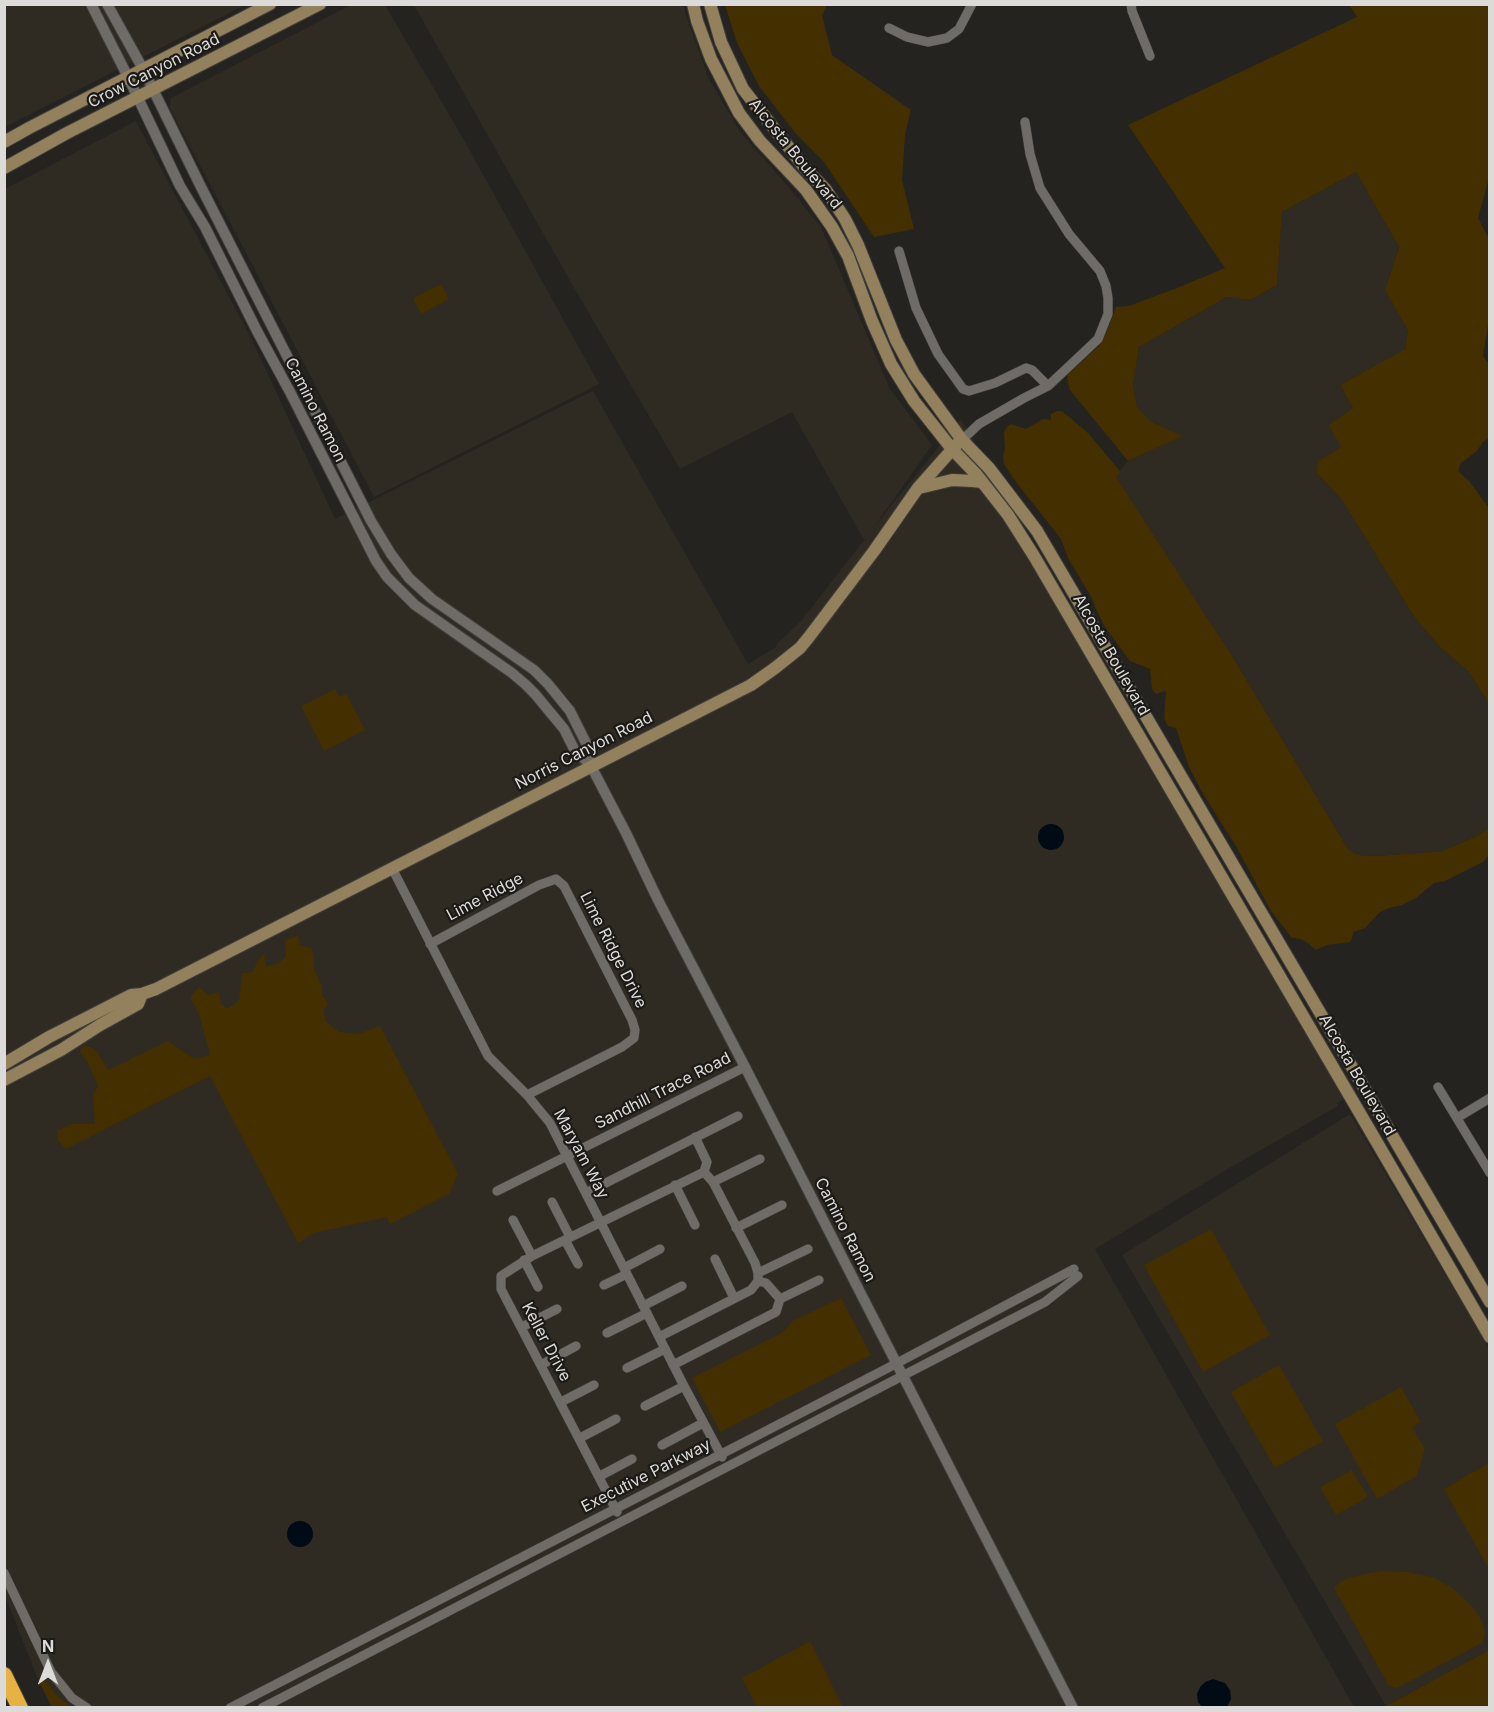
<!DOCTYPE html>
<style>
body{margin:0}
#map{position:relative;width:1494px;height:1712px;overflow:hidden;background:#252320;font-family:Inter,sans-serif}
canvas{display:block}
.frame{position:absolute;inset:0;border:6px solid #dddbd9;pointer-events:none}
.north{position:absolute;left:18px;top:1634px;width:60px;height:60px;-webkit-text-stroke:4px #1b1a16;paint-order:stroke;rotate:0deg;font-size:16px;font-weight:700;line-height:24px;text-align:center;color:#dddbd9}
.north::after{content:'';display:block;margin:auto;width:21px;height:27px;background:#dddbd9;clip-path:polygon(50% 0,100% 100%,50% 72%,0 100%)}
</style>
<div id="map">
<canvas width="1494" height="1712"></canvas>
<div class="frame"></div>
<div class="north">N</div>
</div>
<script>
const g = document.querySelector('canvas').getContext('2d');
g.lineJoin = 'round';
function paint(path, color) { g.fillStyle = color; g.fill(path, 'evenodd'); }
const poly = rows => new Path2D(rows.map(r => 'M' + r).join(''));
function trace(path, color, width, dash) { g.strokeStyle = color; g.lineWidth = width; g.lineCap = dash ? 'butt' : 'round'; g.setLineDash(dash || []); g.stroke(path); }
function drawText(font, color, halo, rows, align = 'center') {
  g.font = font + ' Inter,sans-serif'; g.lineWidth = 4.5; g.setLineDash([]); g.textBaseline = 'middle'; g.strokeStyle = halo; g.fillStyle = color; for (const [text, x, y, turn = 0] of rows) {
    g.save(); g.translate(x, y); g.rotate((+turn || 0) * Math.PI / 180); g.textAlign = isNaN(turn) ? turn : align; if (halo) g.strokeText(text, 0, 0); g.fillText(text, 0, 0); g.restore();
  }
}
paint(poly([
 [5,5,245,5,5,127],
 [351,5,385,5,464,140,599,384,374,497,170,108,171,98],
 [414,5,683,5,687,19,709,79,741,133,785,183,821,227,890,389,932,445,874,527,961,419,1356,1092,1337,1103,1338,1106,1231,1167,1095,1249,1354,1707,53,1707,39,1682,5,1596,5,189,136,121,253,342,335,519,593,391,748,664,776,647,777,644,802,620,864,540,792,412,680,469,569,279],
 [1356,172,1399,247,1385,290,1408,331,1405,349,1340,385,1353,408,1341,447,1319,461,1316,472,1342,500,1415,618,1441,648,1469,672,1486,699,1490,708,1489,828,1477,836,1442,851,1378,856,1358,855,1348,849,1234,659,1115,476,1128,461,1182,436,1150,421,1137,407,1133,385,1139,347,1227,297,1250,300,1277,285,1282,212],
 [1350,1114,1489,1348,1489,1650,1386,1706,1122,1255]
]), '#2f2b22');
paint(poly([
 [725,5,827,5,822,15,832,55,911,110,905,135,902,180,914,229,874,237,824,162,796,134,759,86,737,43],
 [1349,5,1489,5,1489,178,1478,218,1489,239,1490,312,1483,356,1489,364,1489,438,1483,442,1477,451,1461,463,1458,471,1469,481,1489,508,1489,708,1486,699,1469,672,1441,648,1415,618,1342,500,1316,472,1318,461,1341,447,1329,425,1353,408,1340,385,1405,349,1408,331,1385,290,1399,247,1356,172,1282,212,1277,285,1250,300,1227,297,1139,347,1133,385,1137,407,1150,421,1183,436,1128,461,1070,390,1068,383,1067,375,1099,346,1106,334,1116,307,1129,306,1177,288,1225,268,1128,125,1357,17],
 [441,284,449,299,421,314,413,298],
 [1057,411,1062,411,1088,433,1120,471,1116,477,1234,659,1348,849,1358,855,1378,856,1442,851,1477,836,1489,828,1489,855,1483,862,1445,881,1434,883,1416,898,1402,905,1389,908,1380,912,1365,928,1353,932,1352,939,1350,942,1327,945,1316,950,1309,944,1301,939,1292,938,1271,911,1237,848,1202,792,1189,767,1176,728,1168,726,1164,719,1166,691,1156,694,1152,689,1150,669,1130,661,1105,627,1095,607,1093,600,1068,558,1061,539,1016,482,1004,464,1003,457,1005,448,1004,432,1007,427,1011,424,1026,429,1043,419,1051,420,1051,414],
 [335,689,339,697,346,693,365,730,324,751,301,706],
 [298,935,300,945,311,948,314,955,314,969,322,986,322,995,326,1000,328,1005,324,1008,325,1021,339,1032,358,1034,380,1026,458,1174,449,1194,390,1224,387,1217,314,1233,298,1243,210,1076,66,1149,58,1140,58,1130,71,1124,95,1124,93,1094,98,1087,89,1065,80,1051,81,1048,87,1046,95,1049,108,1070,168,1041,194,1059,210,1055,199,1014,190,997,199,987,208,995,219,992,221,1004,227,1009,239,1001,242,973,253,972,257,962,264,953,266,966,278,964,286,956,285,941],
 [1211,1229,1270,1335,1203,1372,1144,1265],
 [841,1298,871,1355,720,1432,692,1378,780,1334,789,1326,792,1321],
 [1279,1365,1323,1441,1275,1468,1231,1392],
 [1401,1387,1421,1422,1412,1427,1425,1449,1417,1476,1377,1499,1335,1424],
 [1489,1463,1489,1569,1444,1489],
 [1352,1470,1368,1497,1336,1515,1320,1487],
 [1382,1571,1407,1572,1432,1577,1451,1587,1474,1608,1483,1623,1485,1635,1482,1643,1397,1688,1389,1686,1334,1588,1338,1584,1345,1579,1364,1574],
 [810,1641,843,1707,757,1707,742,1678],
 [1489,1650,1489,1707,1386,1708,1386,1706],
 [45,1680,56,1695,71,1707,52,1707,39,1682]
]), '#432f00');
paint(poly([
 '1038 837a13 13 0 1 1 26 0a13 13 0 1 1-26 0Z',
 '287 1534a13 13 0 1 1 26 0a13 13 0 1 1-26 0Z',
 [1213,1679,1225,1683,1230,1690,1231,1699,1227,1707,1202,1707,1198,1702,1197,1694,1200,1687,1205,1682]
]), '#000b15');
const minor = poly([
 [1131,4,1132,11,1150,56],
 [889,28,907,37,928,42,947,38,959,29,972,4],
 [899,251,916,308,938,354,963,389,969,391,995,383,1026,368,1032,370,1048,386],
 [962,440,979,424,1024,398,1048,386,1098,339,1108,314,1108,298,1106,286,1100,271,1069,234,1040,188,1030,154,1025,122],
 [392,868,488,1056,527,1095,550,1123,684,1386,722,1457],
 [430,944,539,885,556,879,564,886,632,1020,635,1030,634,1038,622,1047,527,1095],
 [1438,1087,1490,1173],
 [1457,1118,1490,1098],
 [695,1137,707,1162,704,1172],
 [713,1182,760,1159],
 [675,1185,695,1225],
 [497,1191,745,1067],
 [586,1193,738,1116],
 [552,1202,570,1237],
 [513,1220,532,1256],
 [736,1228,782,1205],
 [565,1240,578,1264],
 [715,1259,734,1298],
 [524,1260,538,1287],
 [624,1268,660,1249],
 [758,1273,808,1249],
 [604,1285,627,1274],
 [780,1299,819,1280],
 [643,1306,682,1286],
 [522,1327,557,1309],
 [607,1333,647,1313],
 [541,1365,576,1346],
 [673,1365,776,1312,780,1299,766,1283,758,1281],
 [627,1368,665,1349],
 [561,1402,594,1385],
 [645,1406,684,1386],
 [580,1438,616,1419],
 [662,1445,703,1423],
 [600,1476,632,1459],
 [617,1512,501,1289,501,1276,532,1256,704,1172,713,1182,755,1263,758,1273,758,1281,751,1290,659,1337],
 [4,1573,51,1672,72,1698,87,1708],
 [230,1708,884,1370,1074,1269],
 [262,1708,1045,1302,1078,1276]
]);
const tertiary = poly([
 [91,4,128,77,180,186,205,227,257,331,290,392,376,561,387,577,415,605,512,673,525,684,535,694,564,729,575,751,591,765],
 [107,4,143,69,201,187,371,521,391,554,409,578,432,599,534,670,548,684,570,711,586,743,591,766,626,833,658,900,745,1067,974,1515,1073,1708]
]);
const secondary = poly([
 [693,4,697,21,711,59,739,113,760,141,806,190,832,227,848,256,872,321,891,364,914,401,952,449,976,474,1008,515,1034,556,1410,1199,1490,1337],
 [710,4,721,42,743,89,805,168,826,190,845,219,858,245,896,340,914,374,962,440,989,468,1037,531,1490,1302],
 [4,142,29,128,270,4],
 [4,168,67,133,320,4],
 [919,488,952,480,973,481,982,482],
 [4,1064,49,1037,131,995,142,994,156,989,751,685,775,668,800,648,809,637,874,551,918,488,957,444],
 [4,1080,61,1050,100,1025,138,1004,142,994]
]);
const motorway = poly([
 [4,1675,20,1708]
]);
trace(minor, '#403e3b', 10);
trace(tertiary, '#403e3b', 12);
trace(secondary, '#403e3b', 14);
trace(motorway, '#403e3b', 18);
trace(minor, '#6f6c68', 9);
trace(tertiary, '#6f6c68', 10);
trace(secondary, '#93815d', 12);
trace(motorway, '#e6b243', 16);
drawText('16px', '#dddbd9', '#1b1a16', [
 ["Crow Canyon Road",154,71,-27],
 ["Alcosta Boulevard",795,154,51],
 ["Camino Ramon",315,410,63],
 ["Alcosta Boulevard",1111,655,60],
 ["Norris Canyon Road",584,751,-27],
 ["Lime Ridge",485,897,-28],
 ["Lime Ridge Drive",613,950,63],
 ["Alcosta Boulevard",1357,1075,60],
 ["Sandhill Trace Road",663,1091,-27],
 ["Maryam Way",581,1154,62],
 ["Camino Ramon",845,1230,63],
 ["Keller Drive",546,1342,62],
 ["Executive Parkway",646,1476,-27]
]);
</script>
